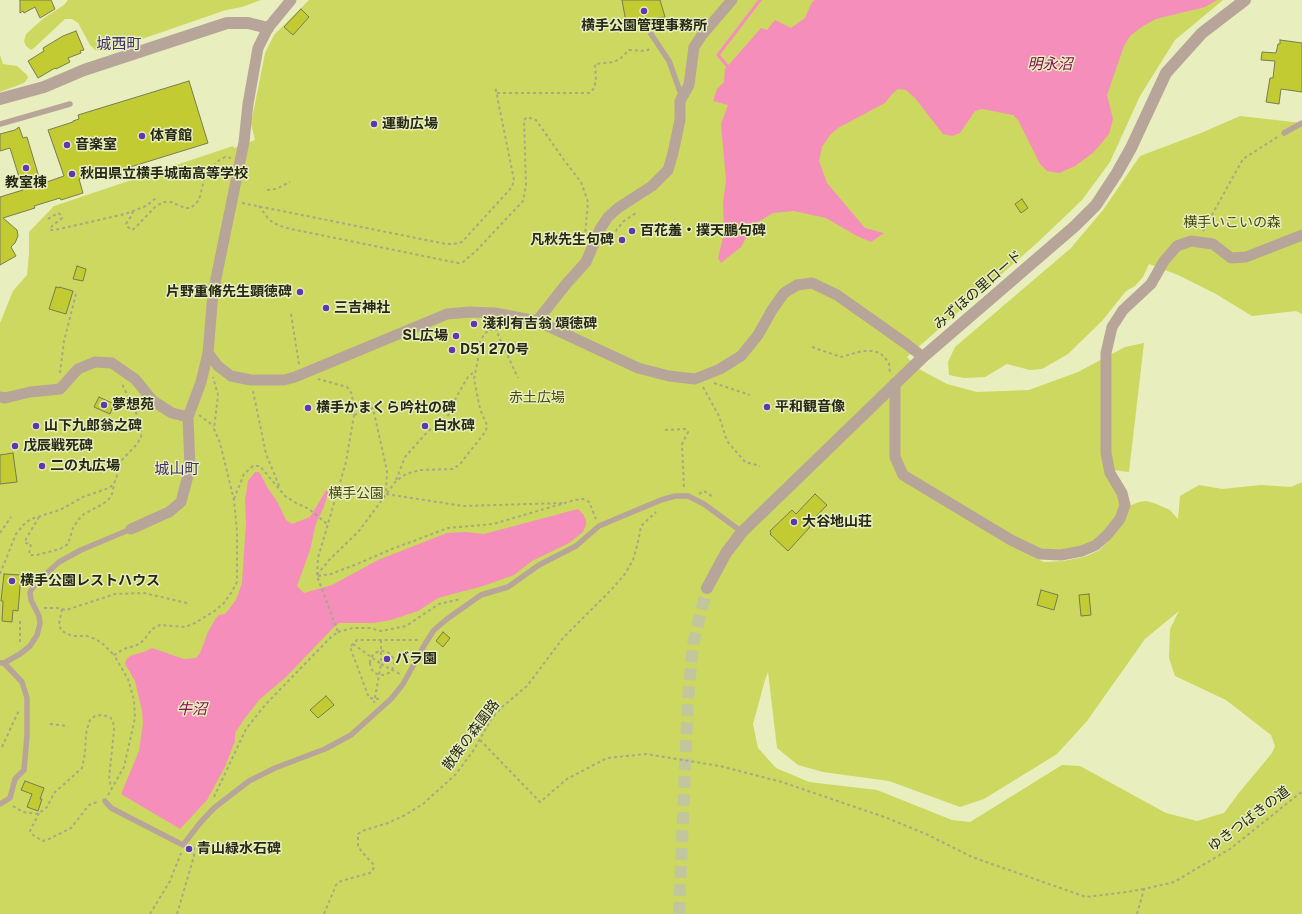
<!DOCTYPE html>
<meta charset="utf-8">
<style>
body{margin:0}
canvas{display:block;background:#e8eebe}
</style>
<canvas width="1302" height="914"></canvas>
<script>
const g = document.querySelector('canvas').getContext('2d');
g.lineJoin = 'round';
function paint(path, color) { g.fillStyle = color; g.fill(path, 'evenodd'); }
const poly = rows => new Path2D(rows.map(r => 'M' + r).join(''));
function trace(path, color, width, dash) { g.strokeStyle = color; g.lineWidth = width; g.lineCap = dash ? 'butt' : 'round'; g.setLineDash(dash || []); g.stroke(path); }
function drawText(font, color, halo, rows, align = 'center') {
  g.font = font + ' "Public Sans","Noto Sans JP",sans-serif'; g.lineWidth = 3; g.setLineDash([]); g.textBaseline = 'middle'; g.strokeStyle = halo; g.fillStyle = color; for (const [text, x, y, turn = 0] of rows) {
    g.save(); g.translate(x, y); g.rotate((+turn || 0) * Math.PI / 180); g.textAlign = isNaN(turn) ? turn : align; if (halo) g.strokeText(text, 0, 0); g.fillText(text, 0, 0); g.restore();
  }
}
paint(poly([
 [68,0,261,0,242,7,226,10,107,51,95,50,90,45,78,23,72,19,65,19,34,48,31,50,26,46,24,41,26,34,44,18,64,5],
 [309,0,1223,0,1175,40,1140,96,1110,162,1082,200,1037,243,907,357,919,369,947,384,977,392,1029,390,1078,372,1125,347,1144,343,1129,472,1104,469,1122,504,1118,518,1095,543,1060,552,1041,551,996,537,1044,562,1063,561,1084,557,1100,550,1110,539,1129,506,1139,502,1146,501,1154,503,1170,510,1178,519,1180,496,1199,485,1222,489,1261,485,1291,487,1302,482,1302,914,0,914,0,323,13,291,27,275,29,253,29,232,54,206,233,146,234,148,255,140,251,124,265,53,274,35],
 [1179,611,1170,629,1169,658,1175,676,1226,700,1271,735,1275,746,1272,753,1238,794,1224,813,1197,821,1166,813,1080,766,1062,765,970,822,952,820,877,790,809,782,776,768,758,748,753,724,765,680,768,672,777,748,798,765,823,772,889,781,960,807,984,799,1057,754,1087,721,1145,639],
 [0,55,3,64,17,66,27,75,28,78,24,83,0,92],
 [1240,116,1302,123,1302,314,1296,311,1252,316,1216,294,1178,275,1149,264,1143,277,1135,286,1126,291,1102,321,1068,354,1042,369,1030,370,1007,364,985,377,964,378,949,375,948,362,955,347,1071,248,1103,210,1140,156,1201,133]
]), '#cdd860');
paint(poly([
 [815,0,1217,0,1205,7,1156,19,1143,26,1130,36,1124,46,1107,95,1113,119,1109,134,1094,152,1075,166,1059,173,1047,171,1040,164,1018,120,1013,115,982,109,975,111,960,133,952,136,943,134,915,98,906,90,898,89,892,94,885,103,838,128,830,135,822,147,819,161,827,183,865,228,884,233,871,242,857,236,826,218,794,211,773,213,753,225,741,247,721,263,718,258,724,234,723,203,726,180,721,124,728,105,713,101,717,89,724,82,725,69,761,28,767,30,775,20,791,28,805,18,812,2],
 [255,472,259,472,261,475,267,487,278,503,286,520,292,524,310,517,317,506,326,490,329,491,323,509,316,523,310,550,297,586,304,593,332,585,378,560,447,533,465,532,484,534,578,509,583,514,586,520,586,525,583,532,569,543,532,561,514,575,483,586,438,598,418,611,391,620,373,623,339,623,333,628,285,678,260,699,245,718,235,733,235,741,225,767,207,800,180,829,121,794,139,751,143,723,142,711,135,681,125,664,126,660,130,656,146,651,152,648,184,659,196,658,200,653,208,632,216,618,219,615,225,614,236,600,242,583,246,522,245,500,248,481]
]), '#f58eba');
trace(poly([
 [729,68,718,55,760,0]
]), '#f58eba', 3);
const building = poly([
 [20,0,51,0,55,9,40,18,35,7,24,13,23,11,20,13,20,0],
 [622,0,660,0,665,17,626,22,622,0],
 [301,9,309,17,293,35,284,27,301,9],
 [76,31,84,50,80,51,81,53,68,58,70,62,56,69,55,68,38,78,28,61,44,51,43,48,63,36,76,31],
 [1280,40,1302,43,1302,92,1281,89,1279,104,1266,102,1270,78,1273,78,1275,61,1261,60,1262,52,1276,53,1278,44,1280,44,1280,40],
 [189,81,208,143,98,177,97,174,79,179,83,193,61,200,60,198,34,206,35,208,3,218,17,230,18,236,15,243,11,247,16,256,0,265,0,197,23,190,10,148,0,151,0,134,15,130,19,127,23,138,27,137,41,184,64,176,48,130,73,122,73,121,79,119,78,115,189,81],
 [1022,199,1028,208,1021,213,1015,204,1022,199],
 [77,266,86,269,83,281,73,279,77,266],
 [56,287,59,288,59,287,73,291,66,314,49,309,56,287],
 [99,397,114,404,110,414,94,407,99,397],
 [13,453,17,482,0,484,0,455,13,453],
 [815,494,827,505,808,525,810,527,788,551,770,534,771,533,770,531,792,510,796,514,815,494],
 [4,574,21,575,18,611,13,610,12,622,2,621,3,601,1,601,4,574],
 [1041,590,1058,595,1054,610,1037,605,1041,590],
 [1089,594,1091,615,1081,616,1079,595,1089,594],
 [443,632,450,638,443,647,436,641,443,632],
 [326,696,334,705,318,718,310,710,326,696],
 [25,781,44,788,40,799,42,799,38,811,27,807,32,794,21,790,25,781]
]);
paint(building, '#c2cc32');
trace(building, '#787c51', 1);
trace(poly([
 [679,914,688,699,693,644,707,588]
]), '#c1c69c', 12, [12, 6]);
trace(poly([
 [497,93,590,93,594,88,596,80,595,64,614,62,621,58,629,50,646,51,651,48],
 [267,190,276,189,290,182],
 [242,203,446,244,454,244,462,242,512,187,514,180,495,86],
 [259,206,267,217,273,223,286,228,458,263,463,262,476,251,523,201,526,185,524,120,527,117,536,120,564,160,581,182,588,202,585,236],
 [133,211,132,215,126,224,128,227,132,230,135,228,155,207,163,202,171,202,185,208,191,208,199,200,204,180,209,171,218,161,225,157,231,158],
 [48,219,58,213,61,215,62,218,52,226,50,230,55,230,125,214,146,206,156,198],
 [1203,231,1243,159,1279,136],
 [605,244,610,243,617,229,624,221,636,213],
 [291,314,299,364],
 [495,328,518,378],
 [812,347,841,357,862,351,872,351,880,353,885,358,889,363,890,374],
 [60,373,64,341,76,294],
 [714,383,750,395],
 [703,387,719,416,727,441,745,462,760,466],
 [253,391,266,454,280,488],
 [199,415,214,426],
 [354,415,373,408,387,471,386,494,463,506,564,503],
 [665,430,686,429,688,432,682,444,684,489],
 [396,480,405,457,428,431,443,421,451,412,456,398,462,387,468,377,475,371],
 [699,494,704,491,713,497],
 [234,499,244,474,253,466,260,466,285,496,296,503,309,509,327,524],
 [39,517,26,539,25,543,31,544,29,554,31,555,37,555,60,549,68,544,73,528,78,520,84,514,103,504,109,499,112,494,114,485],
 [0,533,11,517],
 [0,574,16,534,26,522,34,518,60,510,83,497,109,488,114,484,122,460,137,444,141,437,141,423,121,382],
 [317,575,329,560,359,531,396,481,406,474,420,470,453,469,460,464,486,431,487,425,480,409,474,379,478,359,478,345,485,333,495,328],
 [318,576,331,574,357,564,392,549,448,528,493,524,575,500,583,499,589,502,596,519],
 [44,608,57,608,66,610,115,594,144,593,187,603],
 [62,609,59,624,61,630,67,634,74,636,87,636,95,639,102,643,114,655],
 [20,621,20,644],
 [338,632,353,628,370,628,381,631,406,626,439,604,461,599],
 [381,640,381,664,400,674],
 [353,644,381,664,374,703],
 '370 663a12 12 0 1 1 24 0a12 12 0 1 1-24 0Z',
 [379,699,369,698,350,647,357,640,418,640],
 [50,724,68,726],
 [480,740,540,802,567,779,607,758,646,754,720,766,782,782,887,818,926,834,972,857,1086,897,1127,892,1144,889],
 [2,747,19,710],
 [108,795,124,767,135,718,134,700,128,679,114,655,124,649,137,645,144,640,152,629,160,625,185,627,195,623,216,610,224,603,231,593,237,582,237,532,234,500,220,443,214,429,218,395,213,377],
 [214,797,246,729,265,705,331,637,338,632,317,576,318,558,346,462,354,415,352,394,347,387,318,379],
 [13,806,23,812,38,814,47,807,54,793,82,768,85,753,86,734,88,726,90,720,95,716,102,715,110,717,113,721,114,730,109,779,112,789],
 [39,813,30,831,33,835,43,841,49,839,71,828,89,805,97,802],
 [150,914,170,881,181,853],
 [177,914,194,856,194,844],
 [324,914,336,885,341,881,370,873,373,870,374,865,362,852,358,846,358,834,362,831,388,823,405,815,423,804,456,774,473,751,492,718,502,707,527,686,563,638,611,590,625,574,633,560,638,542,641,526,656,512],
 [1137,914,1144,889,1174,882,1230,849,1300,793,1302,792]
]), '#a5aa84', 2, [3, 3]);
trace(poly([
 [651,34,669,61,682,97],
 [0,124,70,104],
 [1284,133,1302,123],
 [0,663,4,663,20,654,30,646,37,635,40,624,39,616,31,600,30,592,37,582,59,562,81,550,131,529],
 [105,801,111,808,183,845,200,823,214,808,249,781,275,768,325,749,351,735,391,699,403,684,425,644,434,630,447,619,481,595,508,587,539,565,576,546,599,526,661,500,675,496,688,496,704,504,742,532],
 [0,804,10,798,15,779,24,770,27,735,27,698,22,682,4,663]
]), '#b8a599', 5.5);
trace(poly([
 [537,321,567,283,586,262,600,229,608,217,618,208,652,186,668,170,673,153,680,120,680,101,689,85,694,47,702,35,732,0],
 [208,353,218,366,231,376,251,380,284,380,295,377,447,314,470,312,495,313,537,321,638,368,669,376,695,379,720,369,741,356,758,335,772,310,784,293,797,285,812,283,837,295,905,343,923,357],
 [895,383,895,457,903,475,1011,540,1040,554,1061,555,1082,551,1096,545,1107,535,1120,519,1125,505,1122,493,1110,473,1106,453,1106,353,1112,327,1123,310,1151,284,1164,261,1177,246,1191,241,1213,244,1231,258,1246,257,1302,235],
 [0,397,5,398,30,392,60,389,78,369,95,362,112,363,135,379,153,401,172,413,188,417],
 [131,529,169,512,181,502,190,468,188,417,201,382,208,353,213,293,244,142,248,104,258,48,268,28,291,0]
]), '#b8a599', 11);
trace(poly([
 [0,99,44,87,84,70,227,23,248,23,268,28],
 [707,588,726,553,742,532,923,357,1075,226,1096,205,1117,173,1131,148,1166,73,1202,33,1245,0]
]), '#b8a599', 12);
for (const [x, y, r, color] of [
 [644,11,4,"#5f37af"],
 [374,124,4,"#5f37af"],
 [142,136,4,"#5f37af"],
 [67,145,4,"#5f37af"],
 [26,168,4,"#5f37af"],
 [72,174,4,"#5f37af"],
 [632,231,4,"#5f37af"],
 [622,240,4,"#5f37af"],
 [300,292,4,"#5f37af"],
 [326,308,4,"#5f37af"],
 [474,324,4,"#5f37af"],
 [456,336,4,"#5f37af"],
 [452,350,4,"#5f37af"],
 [104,405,4,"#5f37af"],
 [767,407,4,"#5f37af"],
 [308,408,4,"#5f37af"],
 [36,426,4,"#5f37af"],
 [425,426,4,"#5f37af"],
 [15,446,4,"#5f37af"],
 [42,466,4,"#5f37af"],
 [794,522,4,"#5f37af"],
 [12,581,4,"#5f37af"],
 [387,659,4,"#5f37af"],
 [189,849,4,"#5f37af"]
]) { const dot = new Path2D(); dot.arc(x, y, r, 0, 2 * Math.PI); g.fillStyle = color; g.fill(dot); trace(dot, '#e8eebe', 1.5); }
drawText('bold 14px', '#262816', '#e8eebe', [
 ["横手公園管理事務所",644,26,"center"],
 ["運動広場",382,124],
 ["体育館",150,136],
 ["音楽室",75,145],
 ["秋田県立横手城南高等学校",80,174],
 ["教室棟",26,183,"center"],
 ["百花羞・撲天鵬句碑",640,231],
 ["凡秋先生句碑",614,240,"right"],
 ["片野重脩先生顕徳碑",292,292,"right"],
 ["三吉神社",334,308],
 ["淺利有吉翁 頌徳碑",482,324],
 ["SL広場",448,336,"right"],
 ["D51 270号",460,350],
 ["夢想苑",112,405],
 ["平和観音像",775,407],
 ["横手かまくら吟社の碑",316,408],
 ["山下九郎翁之碑",44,426],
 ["白水碑",433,426],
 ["戊辰戦死碑",23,446],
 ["二の丸広場",50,466],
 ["大谷地山荘",802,522],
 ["横手公園レストハウス",20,581],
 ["バラ園",395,659],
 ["青山緑水石碑",197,849]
], 'left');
drawText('14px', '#45490e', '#e8eebe', [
 ["横手いこいの森",1232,223],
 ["赤土広場",537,398],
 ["横手公園",356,494]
]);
drawText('14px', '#262816', '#e8eebe', [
 ["みずほの里ロード",978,290,-41],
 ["散策の森園路",471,735,-53],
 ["ゆきつばきの道",1249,819,-37]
]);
drawText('15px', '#3f2f6a', '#e8eebe', [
 ["城西町",119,44],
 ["城山町",177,469]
]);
drawText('italic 15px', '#830e50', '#e8eebe', [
 ["明永沼",1050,64],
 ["牛沼",192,709]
]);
</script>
